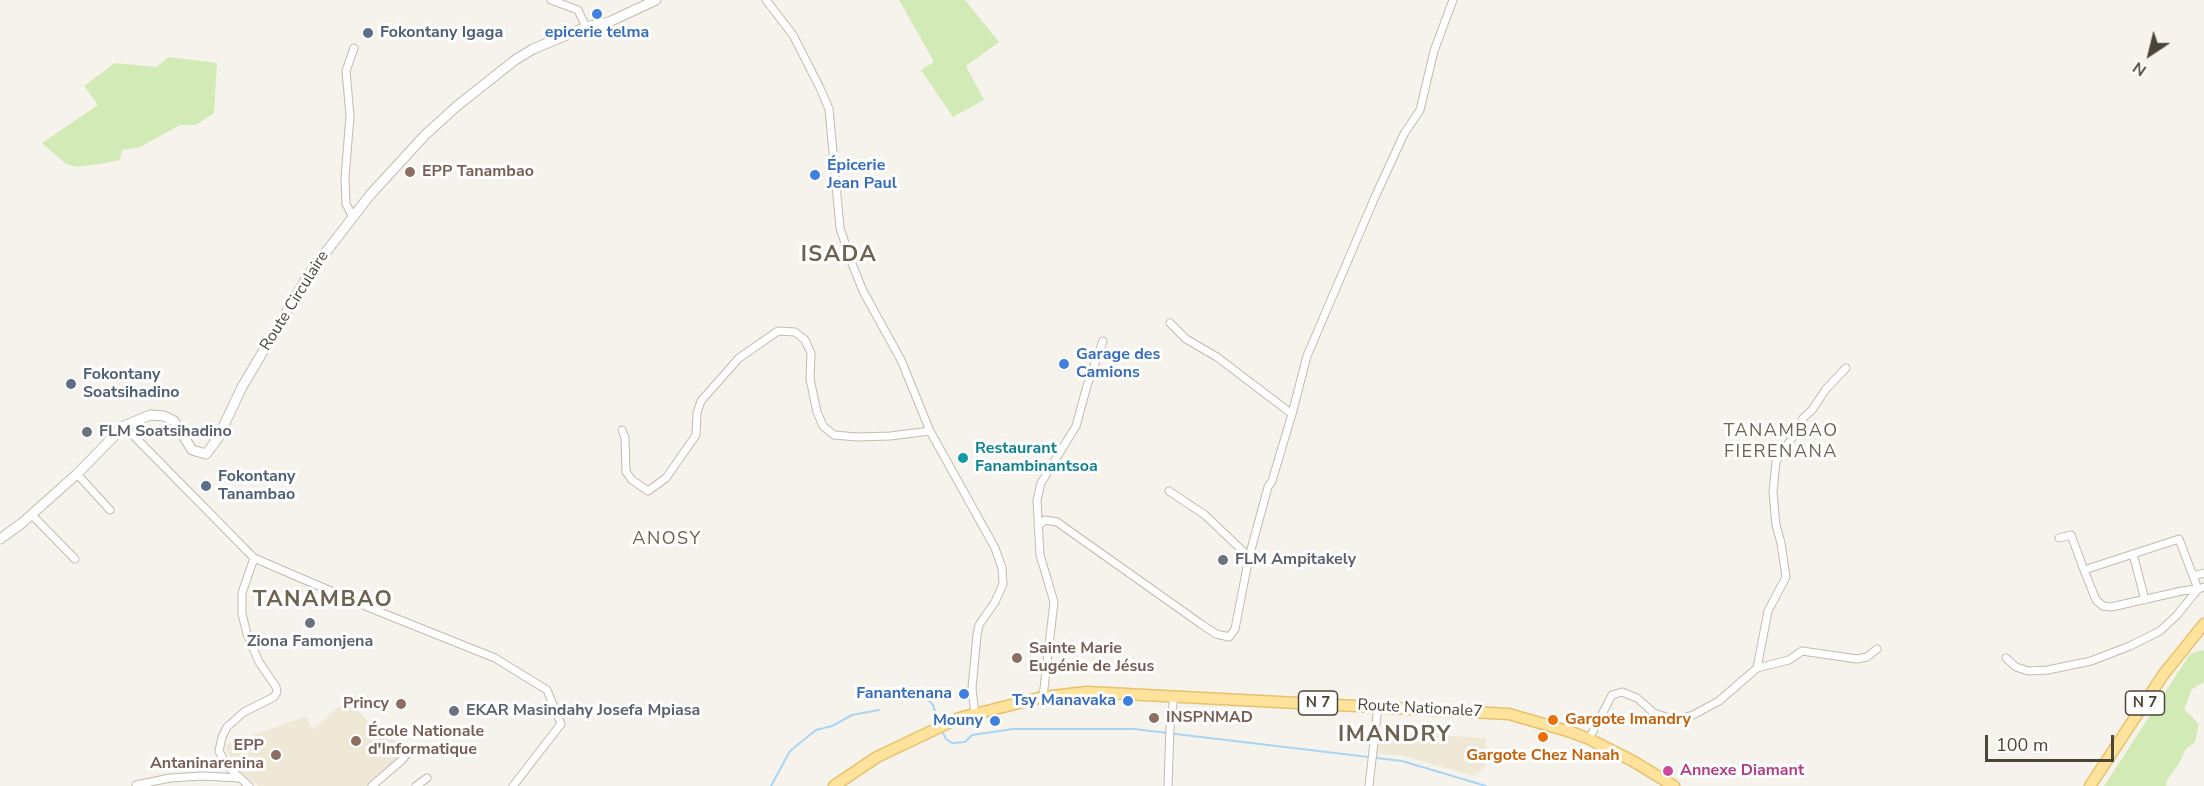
<!DOCTYPE html>
<meta charset="utf-8">
<style>
body{margin:0}
#map{position:relative;width:2204px;height:786px;overflow:hidden;background:#f6f3ec;font-family:"Nunito Sans",sans-serif}
canvas{display:block}
.north{position:absolute;left:2120px;top:24px;width:60px;height:60px;-webkit-text-stroke:4px #fff;paint-order:stroke;rotate:215deg;font-size:16px;font-weight:700;line-height:24px;text-align:center;color:#4b4439}
.north::after{content:'';display:block;margin:auto;width:21px;height:27px;background:#4b4439;clip-path:polygon(50% 0,100% 100%,50% 72%,0 100%)}
.scale{position:absolute;left:1985px;top:735px;width:129px;height:27px;box-sizing:border-box;border:3px solid #4b4439;border-top:0;padding-left:8px;font-size:18px;line-height:21px;white-space:nowrap;color:#4b4439;-webkit-text-stroke:4px #fff;paint-order:stroke}
</style>
<div id="map">
<canvas width="2204" height="786"></canvas>
<div class="north">N</div>
<div class="scale">100 m</div>
</div>
<script>
const g = document.querySelector('canvas').getContext('2d');
g.lineJoin = 'round';
function paint(path, color) { g.fillStyle = color; g.fill(path, 'evenodd'); }
const poly = rows => new Path2D(rows.map(r => 'M' + r).join(''));
function trace(path, color, width, dash) { g.strokeStyle = color; g.lineWidth = width; g.lineCap = dash ? 'butt' : 'round'; g.setLineDash(dash || []); g.stroke(path); }
function drawText(font, color, halo, rows, align = 'center') {
  g.font = font + ' "Nunito Sans",sans-serif'; g.lineWidth = 6; g.setLineDash([]); g.textBaseline = 'middle'; g.strokeStyle = halo; g.fillStyle = color; for (const [text, x, y, turn = 0] of rows) {
    g.save(); g.translate(x, y); g.rotate((+turn || 0) * Math.PI / 180); g.textAlign = isNaN(turn) ? turn : align; if (halo) g.strokeText(text, 0, 0); g.fillText(text, 0, 0); g.restore();
  }
}
paint(poly([
 [347,700,381,734,411,748,372,786,258,786,232,766,226,745,306,716,312,730],
 [1379,732,1486,738,1485,767,1474,776,1404,756,1376,753]
]), '#efe8d6');
paint(poly([
 [899,0,965,0,999,42,966,66,984,100,953,117,921,70,934,62],
 [169,57,217,63,214,113,196,125,180,125,140,147,122,150,120,160,105,163,77,167,66,164,42,143,98,105,84,86,115,63,156,67],
 [2202,650,2204,651,2204,682,2192,689,2184,709,2199,724,2195,742,2186,749,2178,765,2167,780,2166,786,2104,786,2190,654]
]), '#d2eab5');
trace(poly([
 [928,700,933,705,938,720],
 [943,733,946,739,952,743,965,742,972,735,1013,729,1134,729,1402,761,1486,786],
 [771,786,790,751,816,730,832,726,852,715,879,710]
]), '#a9d4f2', 2);
const minor = poly([
 [551,0,578,10,586,27],
 [766,0,793,35,820,88,829,109,840,228,851,261,863,291,901,360,930,431,995,548,1002,568,1003,584,995,602,979,625,977,635,972,688,975,715],
 [353,217,346,204,345,178,350,116,346,71,354,48],
 [1170,323,1186,339,1217,357,1292,414],
 [124,426,254,558,375,610,495,658,547,690,561,724,513,786],
 [622,430,625,438,626,472,632,480,648,491,666,478,696,435,697,413,701,401,739,358,778,331,795,332,805,340,811,353,810,379,817,412,823,426,834,435,857,437,890,436,930,431],
 [77,474,110,510],
 [1169,491,1205,515,1249,557],
 [31,514,75,559],
 [1038,526,1045,520,1057,522,1201,624,1216,634,1229,637,1235,629,1249,557,1268,487,1272,481,1292,414,1307,356,1375,197,1404,134,1420,110,1434,51,1453,0],
 [2059,538,2071,535,2084,570],
 [2133,554,2145,600],
 [2193,576,2204,573],
 [2198,589,2179,539,2084,570,2096,600,2103,606,2111,607,2182,591,2198,589,2204,587],
 [2006,658,2016,667,2028,671,2048,670,2091,661,2130,646,2160,631,2177,615,2198,589],
 [1757,668,1789,660,1802,651,1857,659,1867,657,1877,649],
 [1043,697,1054,602,1040,555,1037,500,1041,483,1076,426,1087,386,1103,341],
 [1589,739,1612,695,1622,692,1637,698,1654,713,1675,720,1693,715,1719,701,1757,668,1768,611,1786,577,1781,543,1776,525,1773,492,1776,462,1800,426,1803,418,1812,410,1826,389,1846,368],
 [136,785,170,778,202,776,240,778],
 [249,786,227,766,219,751,222,737,227,727,244,712,274,697,277,692,276,687,259,662,247,634,242,614,242,593,254,558],
 [372,786,403,759,411,748],
 [416,786,427,778],
 [1168,786,1170,728,1174,696],
 [1369,786,1378,706]
]);
const tertiary = poly([
 [0,539,22,523,77,474,124,426,150,415,164,416,174,421,192,450,206,454,218,438,242,387,309,274,370,195,425,135,457,106,515,60,533,49,586,27,609,22,656,0]
]);
const primary = poly([
 [834,786,877,757,959,718,1043,697,1087,692,1509,714,1571,732,1589,739,1631,760,1674,786],
 [2090,786,2163,675,2204,624]
]);
trace(minor, '#c2bbae', 9);
trace(tertiary, '#c2bbae', 11);
trace(primary, '#e6c16a', 13);
trace(minor, '#fff', 7);
trace(tertiary, '#fff', 9);
trace(primary, '#ffe39c', 10);
for (const [x, y, r, color] of [
 [597,14,6,"#3f7fe0"],
 [368,33,6,"#5c6f8a"],
 [410,172,6,"#8d6e63"],
 [815,175,6,"#3f7fe0"],
 [1064,364,6,"#3f7fe0"],
 [71,384,6,"#5c6f8a"],
 [87,432,6,"#6b7280"],
 [963,458,6,"#0f9aa8"],
 [206,486,6,"#5c6f8a"],
 [1223,560,6,"#6b7280"],
 [310,623,6,"#6b7280"],
 [1017,658,6,"#8d6e63"],
 [964,694,6,"#3f7fe0"],
 [1128,701,6,"#3f7fe0"],
 [401,704,6,"#8d6e63"],
 [454,711,6,"#6b7280"],
 [1154,718,6,"#8d6e63"],
 [1553,720,6,"#e8710a"],
 [995,721,6,"#3f7fe0"],
 [1543,737,6,"#e8710a"],
 [356,741,6,"#8d6e63"],
 [276,755,6,"#8d6e63"],
 [1668,771,6,"#d1479c"]
]) { const dot = new Path2D(); dot.arc(x, y, r, 0, 2 * Math.PI); g.fillStyle = color; g.fill(dot); trace(dot, '#fff', 2); }
for (const [x, y, w] of [
 [1318,703,39],
 [2145,703,39]
]) { const box = new Path2D(); box.roundRect(x - w / 2, y - 12, w, 24, 4.5); g.fillStyle = '#fff'; g.fill(box); trace(box, '#4b4439', 1.5); }
drawText('bold 15px', '#4b4439', null, [
 ["N 7",1318,703],
 ["N 7",2145,703]
]);
drawText('bold 16px', '#4e5e75', '#fff', [
 ["Fokontany Igaga",380,33],
 ["Fokontany",83,375],
 ["Soatsihadino",83,393],
 ["Fokontany",218,477],
 ["Tanambao",218,495]
], 'left');
drawText('bold 16px', '#366cbe', '#fff', [
 ["epicerie telma",597,33,"center"],
 ["Épicerie",827,166,"left"],
 ["Jean Paul",827,184,"left"],
 ["Garage des",1076,355,"left"],
 ["Camions",1076,373,"left"],
 ["Fanantenana",952,694],
 ["Tsy Manavaka",1116,701],
 ["Mouny",983,721]
], 'right');
drawText('bold 16px', '#785e54', '#fff', [
 ["EPP Tanambao",422,172],
 ["Sainte Marie",1029,649],
 ["Eugénie de Jésus",1029,667],
 ["Princy",389,704,"right"],
 ["INSPNMAD",1166,718],
 ["École Nationale",368,732],
 ["d'Informatique",368,750],
 ["EPP",264,746,"right"],
 ["Antaninarenina",264,764,"right"]
], 'left');
drawText('16px', '#4b4439', '#fff', [
 ["Route Circulaire",295,301,-58],
 ["Route Nationale7",1420,709,3]
]);
drawText('bold 16px', '#5b616d', '#fff', [
 ["FLM Soatsihadino",99,432],
 ["FLM Ampitakely",1235,560],
 ["Ziona Famonjena",310,642,"center"],
 ["EKAR Masindahy Josefa Mpiasa",466,711]
], 'left');
drawText('bold 16px', '#0d838f', '#fff', [
 ["Restaurant",975,449],
 ["Fanambinantsoa",975,467]
], 'left');
drawText('bold 16px', '#c56008', '#fff', [
 ["Gargote Imandry",1565,720],
 ["Gargote Chez Nanah",1543,756,"center"]
], 'left');
drawText('bold 16px', '#b23c85', '#fff', [
 ["Annexe Diamant",1680,771]
], 'left');
g.letterSpacing = '1.5px';
drawText('18px', '#6e6250', '#fff', [
 ["TANAMBAO",1781,432],
 ["FIERENANA",1781,453],
 ["ANOSY",667,540]
]);
g.letterSpacing = '0px';
g.letterSpacing = '1.5px';
drawText('bold 22px', '#6e6250', '#fff', [
 ["ISADA",839,256],
 ["TANAMBAO",323,601],
 ["IMANDRY",1395,736]
]);
g.letterSpacing = '0px';
</script>
